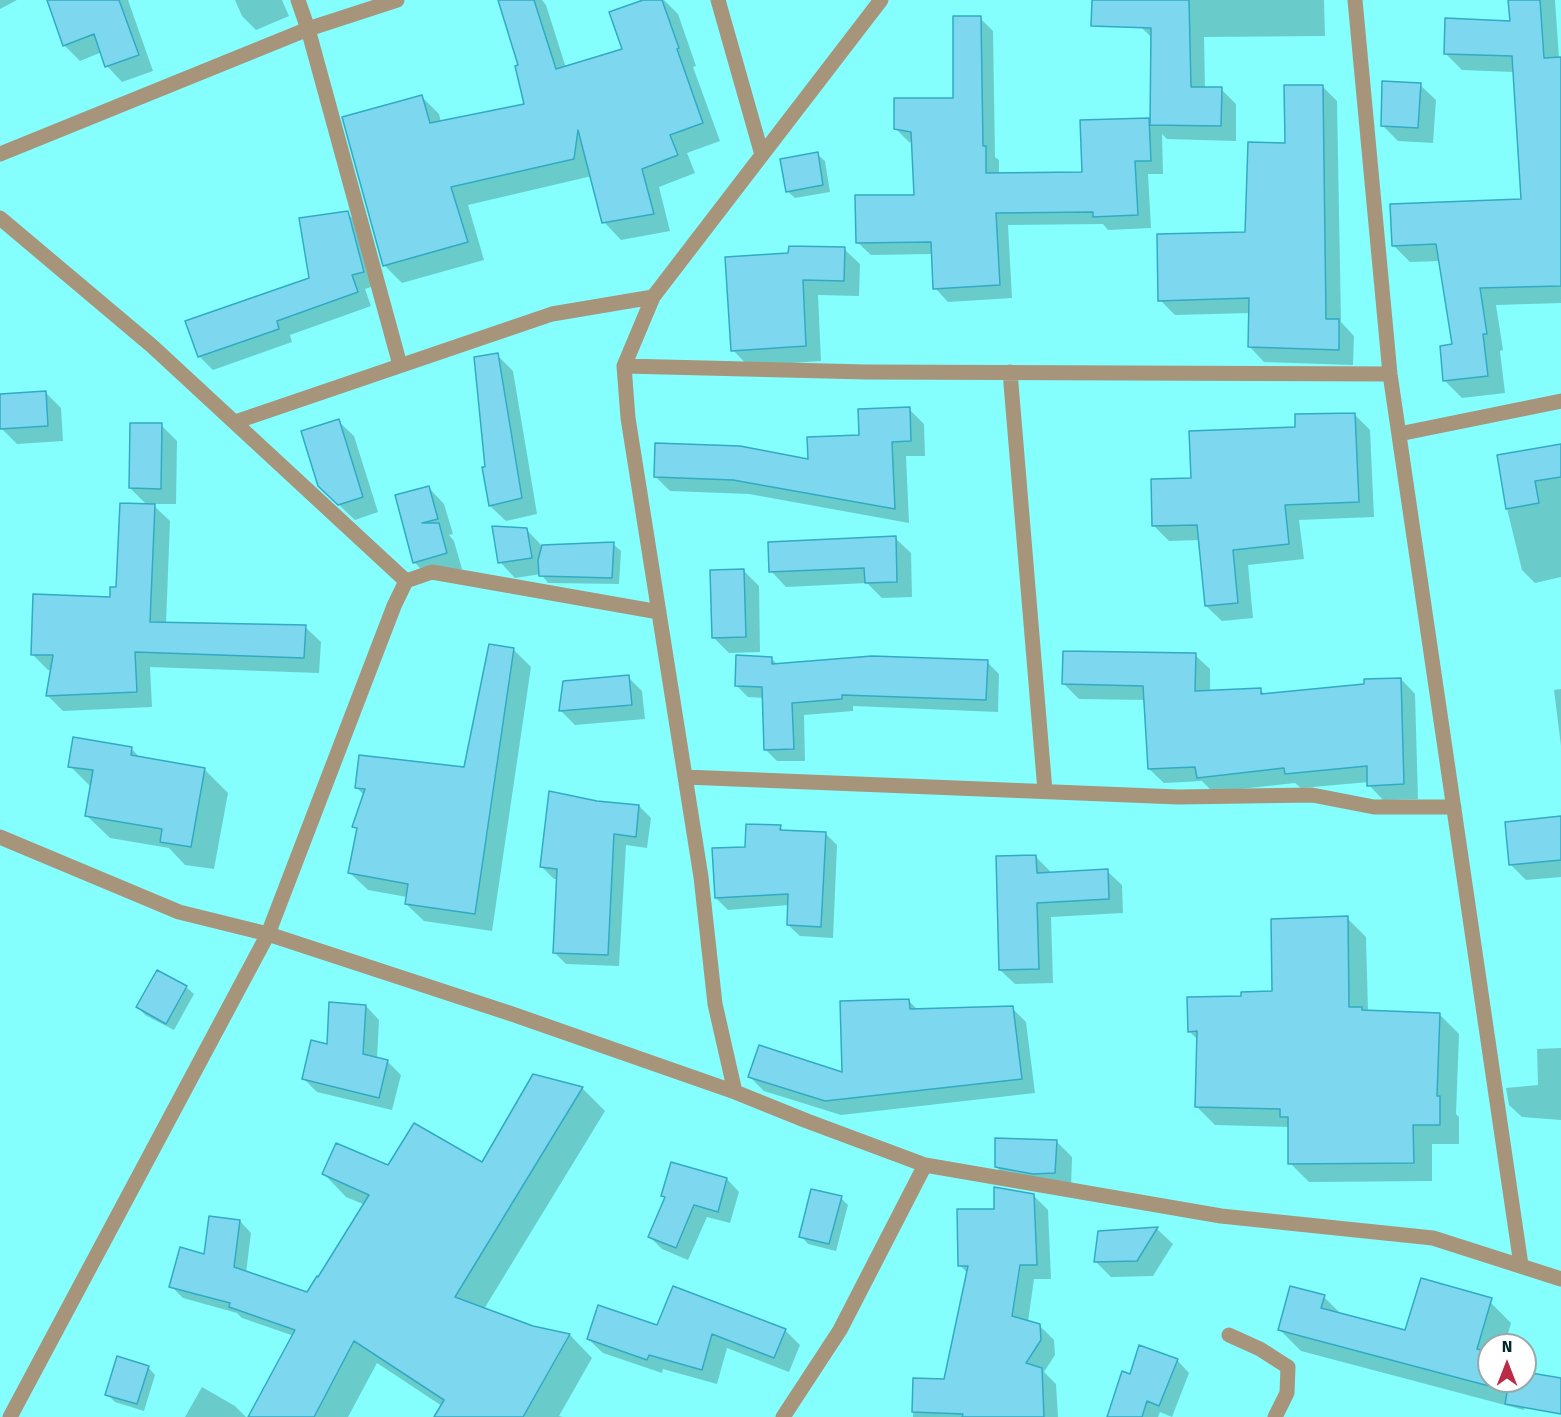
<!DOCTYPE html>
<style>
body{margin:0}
#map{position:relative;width:1561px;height:1417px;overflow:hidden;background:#85fefe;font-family:"Fira Sans",sans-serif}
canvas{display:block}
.north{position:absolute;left:1477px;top:1333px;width:60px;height:60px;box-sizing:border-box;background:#fff;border:2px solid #99a9a9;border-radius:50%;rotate:0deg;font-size:16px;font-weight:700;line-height:24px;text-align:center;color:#002828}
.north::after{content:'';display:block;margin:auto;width:21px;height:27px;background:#bc2b46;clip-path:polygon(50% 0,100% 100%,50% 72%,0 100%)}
</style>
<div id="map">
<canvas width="1561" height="1417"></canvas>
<div class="north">N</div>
</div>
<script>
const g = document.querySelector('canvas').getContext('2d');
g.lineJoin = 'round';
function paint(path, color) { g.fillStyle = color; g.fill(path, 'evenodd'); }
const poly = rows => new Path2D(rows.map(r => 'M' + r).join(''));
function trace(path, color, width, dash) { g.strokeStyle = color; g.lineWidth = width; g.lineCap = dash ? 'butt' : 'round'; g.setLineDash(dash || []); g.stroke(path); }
paint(poly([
 [0,0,17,0,0,9],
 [48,0,128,0,153,71,122,82,107,66,102,52,80,61,64,45],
 [235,0,282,0,289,16,256,30,242,16],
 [499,0,542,0,546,5,566,68,623,50,648,0,664,0,678,14,696,66,693,67,720,141,687,153,695,173,659,187,670,231,621,240,604,222,592,176,468,205,484,260,402,283,384,265,421,96,439,114,441,122,526,105,520,66],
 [1142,0,1324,0,1325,36,1204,37,1205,88,1221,89,1236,104,1236,141,1167,139,1162,134,1163,174,1148,174,1151,228,1108,230,1103,224,1008,225,1012,298,948,302,935,288,933,254,871,255,857,242,915,196,913,143,909,142,896,129,955,100,980,18,993,31,995,157,999,160,999,175,1084,174,1148,119,1152,123,1152,38,1141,27],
 [1510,0,1555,0,1559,58,1561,58,1561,303,1496,305,1503,350,1500,351,1505,393,1462,398,1445,381,1453,346,1440,261,1410,262,1393,245,1523,200,1514,72,1462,70,1445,53,1511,22],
 [1420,85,1436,100,1433,143,1398,141,1382,125],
 [1322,86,1337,101,1341,322,1354,336,1353,365,1264,362,1249,346,1250,313,1175,315,1160,300,1246,233,1286,145],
 [817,154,825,161,830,192,795,198,787,191],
 [347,213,361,227,377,285,365,289,371,306,290,335,292,342,213,370,199,356,310,279],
 [844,249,860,264,859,296,818,295,821,361,748,366,733,350,727,259],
 [497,355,513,371,537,514,506,521,490,506,486,468],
 [45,392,61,408,63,441,17,444,1,428,0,395],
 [909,409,924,424,925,456,906,456,909,523,749,494,670,491,655,476,810,460,861,436],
 [1354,414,1370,430,1374,517,1299,520,1304,559,1248,565,1253,618,1222,621,1206,606,1200,540,1169,541,1153,525,1193,480],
 [338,421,354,436,378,512,355,520,336,502],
 [161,425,177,441,176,504,152,504,170,521,166,624,305,627,321,642,319,673,150,667,152,707,63,711,47,695,52,670,48,670,32,654,111,598,117,589,148,506,130,488],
 [1561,445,1561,577,1535,583,1522,570,1508,513,1498,456],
 [429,488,444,504,453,534,449,535,454,541,462,569,430,578,414,562],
 [526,529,542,546,613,544,621,551,619,584,548,583,541,574,515,578,500,562],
 [895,538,911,553,912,597,882,598,867,583,786,587,771,571],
 [744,571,759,586,760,652,729,653,713,637],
 [513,649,531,667,492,931,424,921,406,904,407,897,368,890,350,873,358,830,354,826,364,795,357,788,466,768],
 [1195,655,1210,669,1210,692,1260,690,1266,695,1366,686,1401,679,1415,694,1418,799,1383,800,1369,785,1369,782,1301,788,1295,783,1213,792,1202,781,1164,783,1149,769,1145,700,1079,699,1064,684],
 [772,659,778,665,987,662,999,674,998,712,853,706,853,711,804,715,805,761,777,761,765,749,764,698,748,697,736,685],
 [628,677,642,691,645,719,575,725,561,711],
 [1561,689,1561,746,1554,690],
 [131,748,141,759,204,769,228,793,214,869,185,865,169,848,110,838,86,815,91,787,70,766],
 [597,802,639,806,651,818,647,848,626,845,619,966,566,964,554,952,558,879,554,879,542,867],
 [1561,818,1561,877,1526,880,1511,865],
 [780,827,785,832,825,833,837,845,833,938,800,936,788,925,789,905,728,910,716,898,746,848],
 [1035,856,1050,871,1050,874,1107,871,1122,885,1123,913,1051,917,1053,983,1015,984,1000,970],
 [1347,918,1366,937,1368,1012,1440,1015,1459,1034,1456,1114,1459,1117,1459,1144,1432,1144,1432,1181,1309,1182,1290,1163,1289,1127,1215,1125,1196,1106,1198,1040,1189,1031,1242,997,1274,992],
 [186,987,194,994,174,1030,145,1015,138,1007],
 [909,1001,919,1011,1012,1008,1026,1022,1035,1093,841,1115,764,1091,750,1077,843,1074],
 [366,1006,379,1020,377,1059,388,1062,401,1075,392,1110,317,1092,303,1078,328,1046],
 [1561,1048,1561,1120,1522,1117,1509,1105,1506,1088,1538,1085,1537,1049],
 [582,1088,605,1111,484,1309,533,1327,570,1335,592,1358,559,1416,563,1417,436,1417,442,1406,377,1363,348,1417,277,1417,294,1336,242,1318,237,1313,183,1298,171,1286,240,1221,251,1233,246,1273,307,1298,365,1205,346,1197,324,1174,388,1167,483,1164],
 [1056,1141,1072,1157,1071,1188,1012,1182,996,1167],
 [727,1179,739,1192,730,1223,707,1217,688,1260,662,1249,649,1236,666,1198,662,1195],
 [1033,1195,1048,1210,1051,1279,1034,1279,1028,1322,1039,1325,1054,1340,1055,1355,1044,1372,1056,1384,1058,1417,913,1417,914,1380,946,1380,968,1274,960,1265,995,1210],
 [841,1198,848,1205,836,1251,808,1244,801,1236],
 [1157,1229,1173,1244,1153,1276,1111,1277,1096,1262,1099,1232],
 [1324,1297,1342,1315,1406,1332,1490,1302,1511,1323,1505,1345,1489,1345,1489,1381,1532,1380,1524,1410,1301,1351,1280,1330],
 [658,1327,785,1330,800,1345,789,1372,727,1348,717,1384,663,1369,662,1373,603,1353,588,1339],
 [1177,1360,1189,1373,1172,1417,1160,1412,1158,1417,1109,1417,1131,1376],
 [148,1367,155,1375,144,1411,115,1402,107,1394],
 [202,1387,235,1406,246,1417,185,1417]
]), '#0003');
const building = poly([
 [47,0,119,0,139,55,105,67,94,34,63,46,47,0],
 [498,0,534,0,556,69,622,49,609,12,643,0,662,0,679,48,677,49,703,123,670,135,678,155,642,169,654,214,602,223,578,130,574,159,451,187,468,242,383,266,342,117,422,95,430,123,524,104,515,66,518,65,498,0],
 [1092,0,1189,0,1191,87,1222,87,1221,126,1150,125,1151,28,1091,26,1092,0],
 [1508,0,1540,0,1544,58,1561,57,1561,286,1480,288,1487,334,1483,334,1488,376,1443,381,1440,346,1452,344,1436,244,1392,246,1390,204,1521,199,1512,56,1444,54,1445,18,1510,21,1508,0],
 [953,16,981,16,983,146,986,146,986,173,1082,172,1080,120,1149,118,1151,161,1135,161,1138,215,1093,217,1093,212,996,213,1000,285,933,289,931,242,856,243,855,195,914,195,911,132,894,129,894,98,953,98,953,16],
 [1382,81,1421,83,1418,128,1381,126,1382,81],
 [1284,85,1323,85,1326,319,1339,319,1339,350,1248,347,1249,298,1158,301,1157,234,1245,232,1248,142,1285,143,1284,85],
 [818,152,823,185,786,192,780,159,818,152],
 [348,211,364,272,352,275,358,292,277,321,279,329,198,357,185,321,309,278,299,218,348,211],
 [789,246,845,247,844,281,803,280,806,346,731,351,725,257,788,253,789,246],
 [498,353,522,498,489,506,482,467,485,467,474,357,498,353],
 [46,391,48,426,0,429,0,394,46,391],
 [910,407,911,441,892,442,895,509,733,480,654,477,655,443,740,446,808,459,807,437,859,435,858,409,910,407],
 [1355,413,1359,502,1285,505,1289,544,1233,550,1238,603,1205,606,1197,525,1152,526,1151,479,1191,478,1189,431,1295,427,1295,414,1355,413],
 [339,419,363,497,338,505,318,486,301,431,339,419],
 [130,423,162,423,161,489,129,488,130,423],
 [1561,444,1561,477,1535,481,1539,503,1506,509,1497,455,1561,444],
 [429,486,438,519,422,523,439,523,447,553,413,563,395,495,429,486],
 [120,503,155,504,150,622,306,625,304,658,135,652,137,692,46,696,53,655,31,655,33,594,110,597,110,587,116,587,120,503],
 [492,526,527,528,532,558,498,563,492,526],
 [896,536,897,582,865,583,864,568,769,572,768,542,896,536],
 [614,542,612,578,539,576,538,560,542,545,614,542],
 [744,569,746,637,712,638,710,570,744,569],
 [489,644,514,648,475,914,405,904,408,884,348,873,357,828,352,827,365,789,355,788,359,755,464,767,489,644],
 [1063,651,1196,653,1195,691,1261,688,1261,694,1364,684,1364,679,1401,678,1404,784,1367,786,1367,766,1285,774,1284,768,1197,778,1195,767,1148,769,1143,686,1062,684,1063,651],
 [736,655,772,657,772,664,872,656,988,660,986,700,842,695,842,699,792,703,794,749,764,750,762,687,735,686,736,655],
 [629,675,632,705,559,711,563,681,629,675],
 [73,737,132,747,131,755,205,768,191,847,160,842,162,829,85,816,93,770,68,767,73,737],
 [549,791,597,801,639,805,636,837,614,834,608,955,553,953,557,869,540,867,549,791],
 [1561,816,1561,860,1509,865,1505,822,1561,816],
 [746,824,781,825,780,830,826,832,821,927,787,925,788,894,715,898,712,848,745,847,746,824],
 [1036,855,1037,873,1108,869,1109,899,1037,903,1039,969,999,970,996,856,1036,855],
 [1348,916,1349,1007,1362,1007,1362,1010,1440,1013,1437,1096,1440,1096,1440,1125,1413,1125,1414,1163,1288,1164,1288,1117,1280,1117,1280,1109,1195,1107,1197,1031,1188,1032,1187,997,1241,996,1241,992,1272,991,1271,919,1348,916],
 [157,970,187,986,166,1024,136,1007,157,970],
 [909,999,910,1009,1013,1006,1022,1079,825,1101,748,1077,759,1045,842,1072,840,1001,909,999],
 [329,1002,366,1005,363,1054,388,1060,379,1098,302,1079,311,1040,327,1044,329,1002],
 [533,1074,583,1087,455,1297,533,1326,570,1334,523,1417,434,1417,444,1400,354,1341,314,1417,248,1417,295,1330,229,1307,230,1303,169,1287,180,1247,204,1254,209,1216,240,1220,234,1267,307,1292,317,1276,318,1277,369,1195,322,1174,336,1143,388,1165,414,1123,482,1162,533,1074],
 [995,1138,1057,1140,1055,1173,1033,1174,995,1167,995,1138],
 [671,1162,727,1178,718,1212,694,1205,676,1248,648,1237,665,1197,661,1196,671,1162],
 [994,1187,1034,1194,1037,1265,1020,1265,1012,1316,1040,1324,1041,1340,1026,1363,1042,1368,1044,1417,962,1417,963,1414,912,1412,913,1378,944,1379,968,1266,958,1266,957,1209,994,1209,994,1187],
 [811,1189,842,1196,829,1244,799,1237,811,1189],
 [1158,1227,1137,1261,1094,1262,1098,1231,1158,1227],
 [1421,1278,1492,1298,1477,1349,1489,1352,1489,1386,1278,1330,1290,1286,1325,1295,1321,1308,1405,1330,1421,1278],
 [673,1286,786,1329,774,1358,712,1334,702,1370,649,1355,647,1360,587,1339,598,1305,657,1325,673,1286],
 [1139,1345,1178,1359,1159,1406,1147,1401,1142,1417,1107,1417,1122,1371,1130,1374,1139,1345],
 [117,1356,149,1366,137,1404,105,1395,117,1356],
 [1525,1372,1561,1378,1561,1414,1505,1404,1509,1381,1525,1381,1525,1372]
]);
paint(building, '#7dd8ef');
trace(building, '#31aac4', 1.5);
trace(poly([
 [298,0,308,29,400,365],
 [718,0,762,155],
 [1355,0,1390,374,1521,1265],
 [0,154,308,29,397,0],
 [0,218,152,346,406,581],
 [624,366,866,372,1390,374],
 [1010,372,1045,791],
 [235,422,552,314,653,297],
 [1399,434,1561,401],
 [685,777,1178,797,1312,795,1374,807,1454,807],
 [0,837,179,912,268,934,512,1014,735,1092,807,1121,925,1165,1221,1216,1433,1238,1561,1279],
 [735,1092,715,1004,701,877,628,418,624,366,653,297,881,0],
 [1229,1335,1260,1349,1288,1367,1287,1393,1275,1417],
 [10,1417,268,934,394,606,406,581,432,572,659,612],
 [783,1417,840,1330,925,1165]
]), '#a6947b', 15);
</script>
